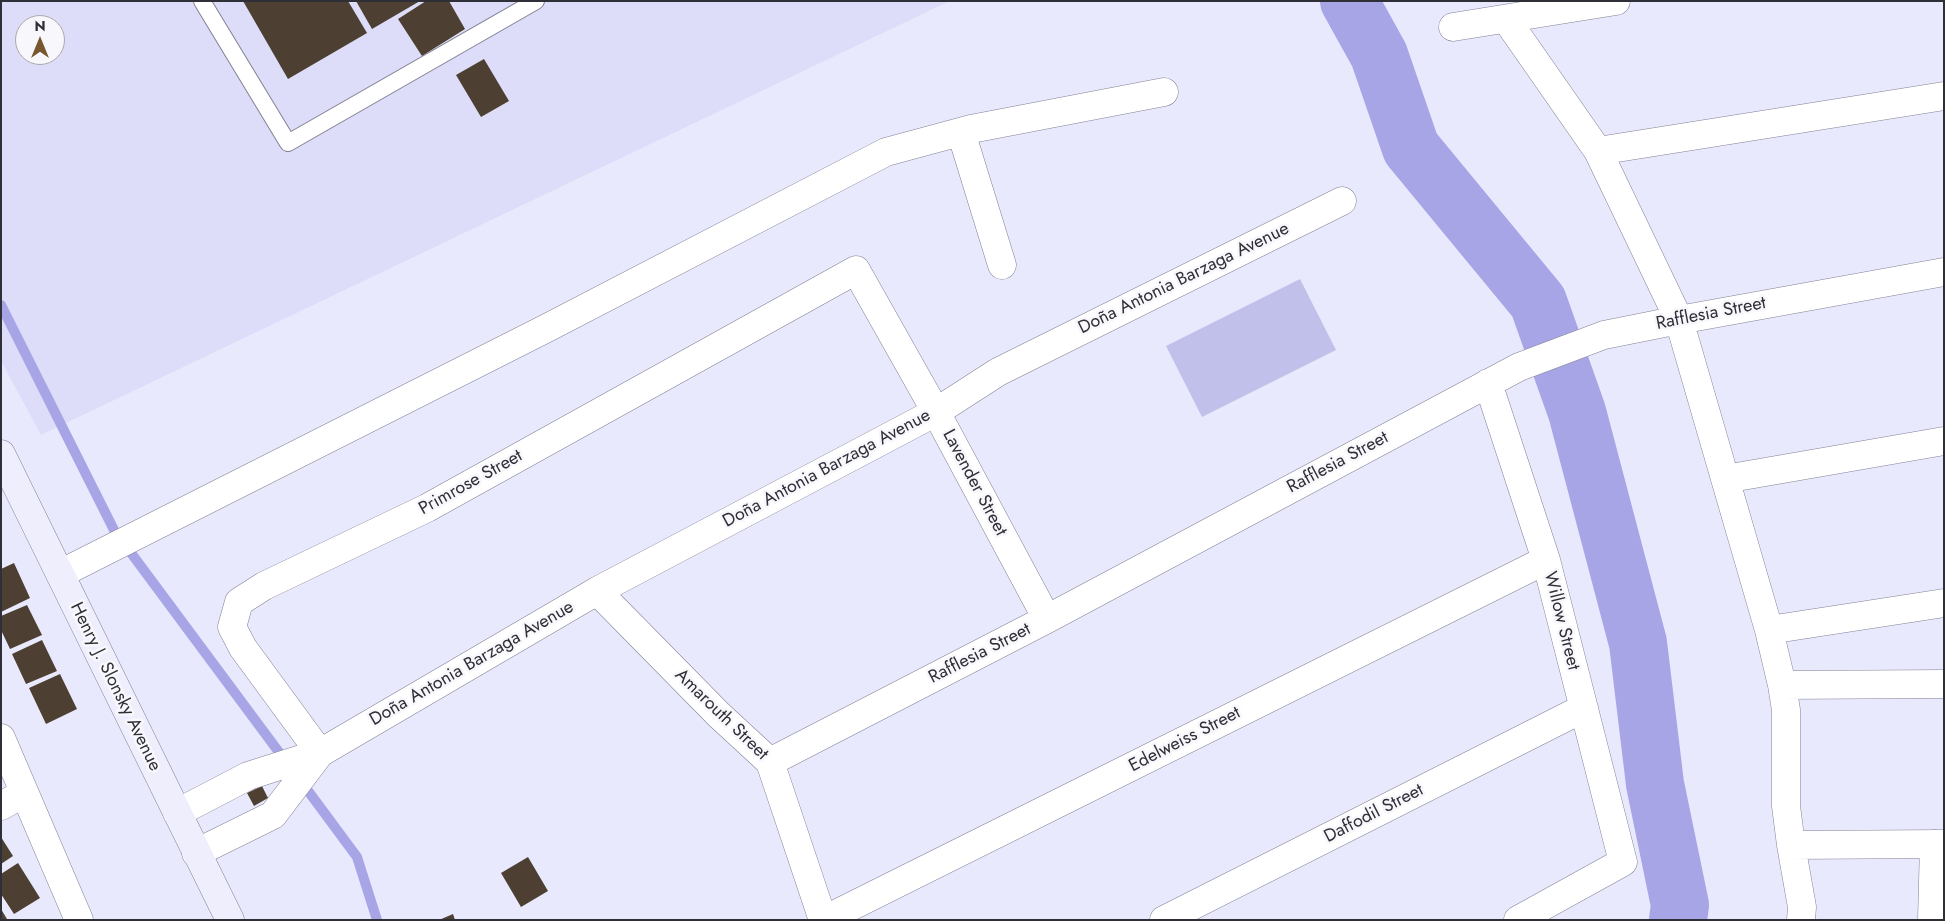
<!DOCTYPE html>
<meta charset="utf-8">
<style>
body{margin:0}
#map{position:relative;width:1945px;height:921px;overflow:hidden;background:#e9e9fe;font-family:Jost,sans-serif}
canvas{display:block}
.frame{position:absolute;inset:0;border:2px solid #2f2f37;pointer-events:none}
.north{position:absolute;left:15px;top:15px;width:50px;height:50px;box-sizing:border-box;background:#f8f8fc;border:1px solid #a8a8ad;border-radius:50%;rotate:0deg;font-size:14px;font-weight:700;line-height:20px;text-align:center;color:#2f2f37}
.north::after{content:'';display:block;margin:auto;width:18px;height:22px;background:#79572e;clip-path:polygon(50% 0,100% 100%,50% 72%,0 100%)}
</style>
<div id="map">
<canvas width="1945" height="921"></canvas>
<div class="frame"></div>
<div class="north">N</div>
</div>
<script>
const g = document.querySelector('canvas').getContext('2d');
g.lineJoin = 'round';
function paint(path, color) { g.fillStyle = color; g.fill(path, 'evenodd'); }
const poly = rows => new Path2D(rows.map(r => 'M' + r).join(''));
function trace(path, color, width, dash) { g.strokeStyle = color; g.lineWidth = width; g.lineCap = dash ? 'butt' : 'round'; g.setLineDash(dash || []); g.stroke(path); }
function drawText(font, color, halo, rows, align = 'center') {
  g.font = font + ' Jost,sans-serif'; g.lineWidth = 5; g.setLineDash([]); g.textBaseline = 'middle'; g.strokeStyle = halo; g.fillStyle = color; for (const [text, x, y, turn = 0] of rows) {
    g.save(); g.translate(x, y); g.rotate((+turn || 0) * Math.PI / 180); g.textAlign = isNaN(turn) ? turn : align; if (halo) g.strokeText(text, 0, 0); g.fillText(text, 0, 0); g.restore();
  }
}
paint(poly([
 [1,1,950,1,41,435,1,361],
 [25,25,55,25,55,55,25,55]
]), '#ddddf9');
paint(poly([
 [1300,279,1336,350,1202,417,1166,346]
]), '#c1c0ea');
trace(poly([
 [1,305,114,530,287,763],
 [300,780,357,857,377,920]
]), '#a8a5e6', 10);
trace(poly([
 [1349,1,1379,55,1411,148,1538,302,1577,412,1638,643,1655,784,1680,905,1678,920]
]), '#a8a5e6', 58);
paint(poly([
 [243,1,348,1,367,33,288,79],
 [356,1,420,1,372,29],
 [426,1,449,1,465,29,422,56,398,19],
 [484,59,509,101,481,117,456,75],
 [14,563,30,598,1,612,1,569],
 [27,605,42,635,10,649,1,630,1,616],
 [42,640,57,671,26,684,12,654],
 [60,674,77,709,46,724,29,688],
 [262,786,268,798,254,806,247,793],
 [1,837,13,856,1,864],
 [528,857,548,891,521,907,501,873],
 [18,863,40,898,14,914,1,894,1,874],
 [1,909,7,919,6,920,1,920],
 [453,914,455,920,439,920]
]), '#4d4032');
const lane = poly([
 [202,1,288,143,536,1]
]);
const street = poly([
 [1506,19,1598,151,1679,320,1769,630,1782,685,1786,710,1786,806,1791,845,1802,907,1801,920],
 [1453,27,1616,1],
 [961,132,1002,265],
 [1598,151,1944,96],
 [1488,383,1546,560,1623,862,1518,920],
 [1725,479,1944,441],
 [60,574,545,329,886,152,971,129,1164,92],
 [597,591,719,715,770,762,823,920],
 [1769,630,1944,603],
 [1782,685,1944,684],
 [1,738,79,920],
 [320,753,243,648,232,627,239,602,264,586,427,508,856,270,936,412,1047,619],
 [770,762,1047,619,1519,367,1604,335,1679,320,1944,272],
 [1,806,24,793],
 [177,813,248,776,320,753,597,591,936,412,998,372,1342,201],
 [1791,845,1944,844],
 [196,853,273,815,320,753],
 [824,920,1546,560],
 [1164,920,1584,708],
 [1932,920,1934,844]
]);
const secondary = poly([
 [1,454,230,920]
]);
trace(lane, '#828194', 18);
trace(street, '#828194', 29);
trace(secondary, '#828194', 29);
trace(lane, '#fff', 16);
trace(street, '#fff', 28);
trace(secondary, '#eeeefd', 28);
drawText('18px', '#2f2f37', '#f8f8fc', [
 ["Doña Antonia Barzaga Avenue",1184,279,-26],
 ["Rafflesia Street",1711,314,-11],
 ["Rafflesia Street",1338,463,-28],
 ["Doña Antonia Barzaga Avenue",827,469,-28],
 ["Primrose Street",471,483,-29],
 ["Lavender Street",974,483,62],
 ["Willow Street",1561,621,76],
 ["Rafflesia Street",980,654,-27],
 ["Doña Antonia Barzaga Avenue",472,664,-30],
 ["Henry J. Slonsky Avenue",115,687,64],
 ["Amarouth Street",721,715,44],
 ["Edelweiss Street",1185,740,-27],
 ["Daffodil Street",1374,814,-27]
]);
</script>
